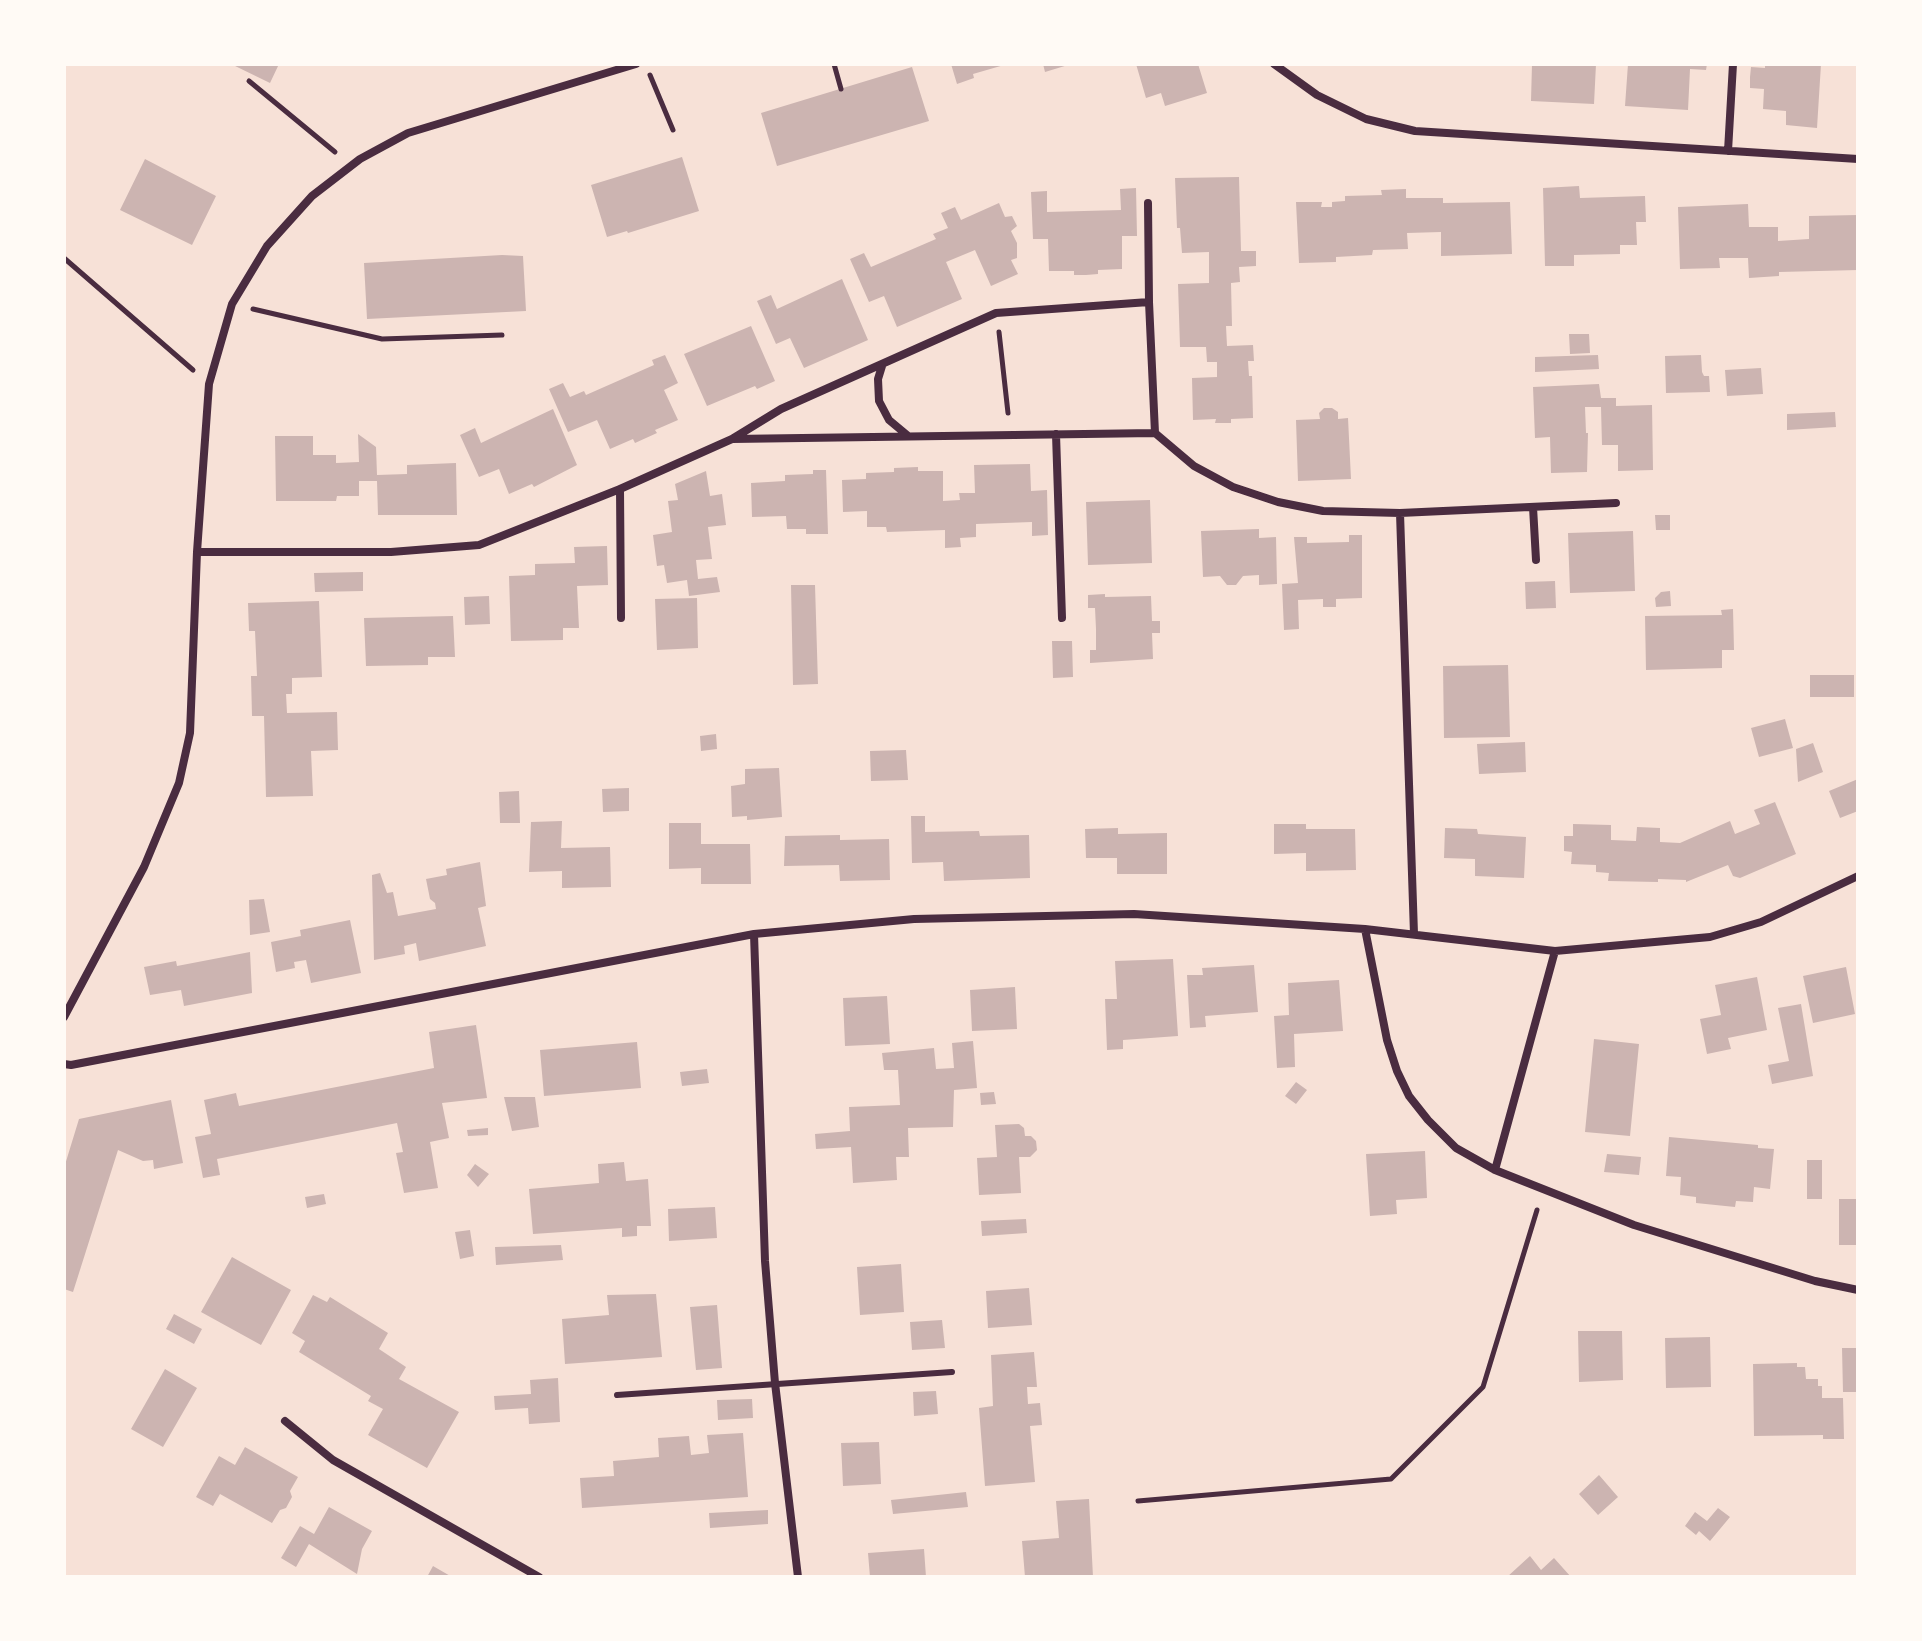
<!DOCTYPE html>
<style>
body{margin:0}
#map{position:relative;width:1922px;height:1641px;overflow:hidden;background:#f7e1d7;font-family:"Noto Serif",serif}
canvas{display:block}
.frame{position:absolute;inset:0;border:66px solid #fffaf5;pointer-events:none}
</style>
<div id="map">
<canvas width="1922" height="1641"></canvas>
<div class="frame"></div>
</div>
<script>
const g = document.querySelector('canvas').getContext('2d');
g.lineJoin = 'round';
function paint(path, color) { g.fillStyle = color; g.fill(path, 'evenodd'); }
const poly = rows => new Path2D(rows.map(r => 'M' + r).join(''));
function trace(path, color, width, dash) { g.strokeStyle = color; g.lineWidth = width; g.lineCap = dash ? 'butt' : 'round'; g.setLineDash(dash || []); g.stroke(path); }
paint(poly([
 [231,64,279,64,270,83],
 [951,64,1004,64,1004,65,973,74,974,78,957,84],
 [1043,64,1068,64,1068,65,1045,72],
 [1136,64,1198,64,1207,93,1165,106,1161,93,1146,98],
 [1532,64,1596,64,1594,104,1531,101],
 [1628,64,1707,64,1706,70,1690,69,1688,110,1625,106],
 [1765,64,1821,64,1817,128,1786,125,1786,111,1763,109,1764,89,1750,88,1750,77,1751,67,1765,68],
 [912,67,929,121,777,166,761,113],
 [682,157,699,211,628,233,627,231,607,237,591,185],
 [145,159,216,196,192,245,120,210],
 [1239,177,1241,251,1256,251,1256,266,1239,267,1240,282,1231,283,1232,326,1226,326,1227,346,1253,345,1254,361,1248,361,1249,376,1252,376,1253,418,1231,419,1231,423,1215,423,1216,419,1193,420,1192,378,1217,377,1217,362,1207,362,1206,347,1180,347,1178,284,1209,283,1209,252,1182,253,1180,228,1177,228,1175,178],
 [1579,186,1580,198,1645,196,1646,222,1636,222,1637,245,1620,245,1620,254,1574,255,1574,266,1545,266,1543,188],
 [1136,188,1137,236,1122,236,1122,269,1098,270,1098,274,1086,275,1074,275,1074,271,1049,271,1048,239,1033,239,1031,192,1047,191,1047,212,1121,210,1120,189],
 [1406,189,1406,198,1443,198,1443,203,1510,202,1512,254,1441,256,1441,232,1407,233,1408,249,1373,250,1372,255,1336,257,1336,262,1299,263,1296,202,1322,202,1321,207,1332,207,1332,202,1345,201,1345,196,1382,195,1381,190],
 [999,203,1005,217,1012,216,1017,226,1011,231,1017,243,1017,258,1011,260,1018,274,991,286,975,250,946,262,962,299,897,327,884,296,869,302,850,259,864,253,871,267,936,239,933,234,948,228,941,213,955,207,961,220],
 [1748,204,1749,227,1778,227,1778,241,1809,239,1809,216,1858,215,1858,270,1779,272,1779,276,1749,278,1748,258,1719,258,1720,268,1680,269,1678,207],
 [502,255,523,256,526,311,367,319,364,263],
 [842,279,868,340,804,368,790,338,776,344,757,301,771,295,777,309],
 [751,326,775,381,757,389,755,386,707,406,684,354],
 [1569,334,1589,334,1590,353,1570,354],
 [665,355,678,383,664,390,678,420,655,430,657,433,635,443,633,439,610,449,597,420,568,432,549,389,563,383,570,397,584,391,586,395,654,365,652,360],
 [1598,355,1599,369,1535,372,1535,357],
 [1701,355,1702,372,1704,376,1709,376,1710,392,1666,393,1665,356],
 [1761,368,1763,394,1727,396,1725,370],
 [1599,384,1601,398,1616,398,1616,406,1652,405,1653,470,1618,471,1618,445,1602,445,1601,407,1585,407,1586,433,1588,433,1587,472,1551,473,1550,437,1535,438,1533,387],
 [1324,408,1332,408,1338,412,1338,419,1348,418,1351,479,1298,481,1296,420,1320,419,1319,413],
 [553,409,577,465,534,487,532,484,509,494,499,469,479,477,460,435,475,428,481,443],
 [1835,412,1836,427,1787,430,1787,414],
 [358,434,376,447,377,475,407,474,407,465,456,463,457,515,378,515,377,481,359,481,359,496,337,496,336,501,276,501,275,436,313,436,313,455,336,455,336,463,359,462],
 [1030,464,1031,491,1047,490,1048,535,1032,536,1032,522,976,524,976,537,960,538,961,547,945,548,945,530,887,532,886,527,867,527,867,511,843,512,842,480,866,479,866,473,894,472,894,468,918,467,918,471,943,471,943,501,960,500,959,493,975,493,974,465],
 [813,470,826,470,828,534,806,534,806,529,787,529,786,516,752,517,751,483,785,481,785,475,813,474],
 [706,471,710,496,722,494,726,525,708,527,712,559,696,560,698,579,717,577,720,592,689,596,687,580,667,583,664,565,657,566,653,535,672,532,668,501,678,500,675,484],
 [1150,500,1152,563,1088,565,1086,502],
 [1655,515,1670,515,1670,530,1656,530],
 [1259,529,1259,538,1276,537,1277,584,1259,585,1259,575,1243,576,1236,585,1227,585,1220,576,1203,577,1201,531],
 [1633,531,1635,591,1570,593,1568,533],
 [1349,535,1362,535,1362,598,1336,599,1336,607,1323,607,1323,599,1298,600,1299,629,1284,630,1282,584,1298,583,1294,537,1307,537,1307,543,1349,542],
 [607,546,608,585,577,586,579,628,563,628,563,640,511,641,509,576,535,575,535,564,575,563,574,547],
 [363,572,363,591,315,592,314,573],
 [1555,581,1556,608,1526,609,1525,582],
 [791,585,815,585,818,684,793,685],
 [1670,591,1671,606,1656,607,1655,598,1661,592],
 [1105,594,1105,597,1151,596,1152,621,1160,621,1160,633,1152,633,1153,659,1090,663,1090,650,1096,650,1096,629,1095,608,1088,608,1088,595],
 [489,596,490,624,465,625,464,597],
 [697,598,698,648,657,650,655,599],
 [319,601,322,677,292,678,292,694,286,694,287,713,337,712,338,750,311,751,313,796,266,797,264,716,252,716,251,676,257,676,255,631,249,631,248,603],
 [1733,609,1734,650,1722,650,1722,668,1646,670,1645,616,1722,615,1721,610],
 [453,616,455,657,428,657,428,665,366,666,364,618],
 [1052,641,1072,641,1073,677,1053,678],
 [1508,665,1510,737,1444,738,1443,666],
 [1810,675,1854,675,1854,697,1810,697],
 [1785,719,1793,748,1759,757,1751,728],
 [716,734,717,749,701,751,700,736],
 [1525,742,1526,772,1479,774,1477,744],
 [1813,743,1823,772,1798,782,1796,749],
 [906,750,908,780,871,781,870,751],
 [779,768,782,817,747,820,747,816,732,817,731,786,745,784,745,769],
 [1858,779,1858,811,1840,818,1829,791],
 [629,788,629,811,603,812,602,789],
 [519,791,520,823,500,823,499,792],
 [1775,802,1796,854,1740,878,1733,876,1728,865,1686,882,1686,880,1658,879,1658,882,1608,881,1609,873,1596,872,1596,865,1571,864,1572,852,1564,851,1564,836,1573,836,1573,824,1611,825,1611,840,1636,841,1637,827,1660,828,1660,842,1680,843,1730,821,1735,834,1760,824,1754,810],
 [911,816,925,816,925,832,979,831,980,836,1029,835,1030,878,944,881,943,862,912,863],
 [562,821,561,848,610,847,611,887,562,888,562,871,529,872,531,822],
 [669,823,701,823,701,844,750,844,751,884,701,884,701,868,669,869],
 [1274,824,1306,824,1306,829,1355,829,1356,870,1306,871,1306,853,1274,854],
 [1118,828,1118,834,1167,833,1167,874,1117,874,1117,858,1086,858,1085,829],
 [1445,828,1477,829,1478,834,1526,837,1524,878,1475,876,1475,859,1444,858],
 [840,835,840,840,889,839,890,880,840,881,839,865,784,866,785,836],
 [480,862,486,906,478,908,486,946,419,961,416,943,404,946,405,954,374,960,372,875,380,873,387,893,393,892,398,916,436,909,435,903,430,899,426,879,447,875,446,869],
 [264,899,270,932,250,935,249,900],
 [350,920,361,973,311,983,306,960,294,962,295,968,276,972,271,942,301,936,300,930],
 [250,952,252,993,184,1006,181,990,150,995,144,967,176,961,177,966],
 [1173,959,1178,1036,1123,1040,1123,1049,1107,1050,1105,999,1117,999,1115,961],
 [1254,965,1258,1012,1205,1016,1206,1027,1190,1028,1187,975,1203,975,1202,968],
 [1846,967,1855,1014,1813,1023,1803,976],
 [1757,977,1767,1030,1728,1038,1731,1049,1707,1054,1700,1019,1721,1015,1715,985],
 [1339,980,1343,1031,1294,1034,1295,1067,1277,1068,1274,1016,1289,1015,1288,983],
 [1015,987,1017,1029,972,1031,970,990],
 [887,996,890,1044,845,1046,843,998],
 [1801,1004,1813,1076,1772,1084,1768,1065,1789,1061,1778,1008],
 [476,1025,487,1098,442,1103,449,1138,430,1142,438,1188,404,1193,396,1153,403,1152,397,1123,217,1159,220,1175,203,1178,195,1137,211,1134,204,1100,236,1093,239,1106,434,1068,429,1032],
 [1594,1039,1639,1044,1630,1136,1585,1132],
 [973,1041,977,1088,954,1090,953,1127,908,1128,909,1157,896,1157,897,1180,853,1183,851,1147,816,1149,815,1134,850,1131,849,1107,900,1105,898,1070,884,1070,882,1053,934,1048,936,1069,954,1068,952,1043],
 [637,1042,641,1088,544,1096,540,1050],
 [707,1069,709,1083,682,1086,680,1072],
 [1296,1082,1307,1090,1296,1104,1285,1096],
 [994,1092,996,1104,981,1105,980,1093],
 [504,1097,535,1097,539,1127,512,1131],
 [171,1100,183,1163,154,1169,153,1160,143,1161,118,1150,73,1292,64,1289,64,1168,79,1119],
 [1019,1124,1024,1128,1025,1136,1031,1136,1036,1141,1037,1150,1030,1157,1019,1157,1021,1193,979,1195,977,1158,997,1157,995,1125],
 [488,1128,488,1135,468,1136,467,1130],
 [1669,1137,1758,1145,1758,1148,1774,1149,1770,1189,1754,1187,1753,1202,1736,1201,1735,1207,1696,1203,1696,1197,1680,1195,1681,1177,1666,1176],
 [1425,1151,1427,1198,1396,1200,1397,1214,1370,1216,1366,1154],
 [1607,1154,1641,1157,1639,1175,1604,1172],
 [1807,1160,1822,1160,1822,1199,1807,1199],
 [624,1162,626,1181,648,1179,651,1226,637,1226,637,1236,622,1237,622,1228,533,1234,529,1189,599,1183,598,1164],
 [475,1164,489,1174,478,1187,467,1175],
 [324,1194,326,1204,307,1208,305,1197],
 [1839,1199,1858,1199,1858,1245,1839,1245],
 [715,1207,717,1238,669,1241,668,1209],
 [1026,1219,1027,1233,982,1236,981,1221],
 [470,1230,474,1256,460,1259,455,1232],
 [561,1245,563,1260,496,1265,495,1247],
 [232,1257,291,1290,261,1345,201,1312],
 [901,1264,904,1312,860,1315,857,1267],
 [1029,1288,1032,1325,988,1328,986,1291],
 [656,1294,662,1357,565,1364,562,1319,609,1315,607,1295],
 [313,1295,327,1302,330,1297,388,1333,379,1349,406,1367,399,1379,459,1412,427,1468,368,1435,383,1409,368,1401,371,1396,299,1352,305,1341,292,1333],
 [717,1305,722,1368,696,1370,690,1307],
 [174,1314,202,1329,194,1344,166,1329],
 [942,1320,945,1348,912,1350,910,1322],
 [1578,1331,1622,1331,1623,1380,1579,1382],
 [1710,1337,1711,1387,1666,1388,1665,1338],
 [1842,1348,1858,1348,1858,1392,1843,1392],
 [1034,1352,1037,1387,1027,1387,1028,1404,1040,1403,1042,1425,1030,1426,1035,1482,985,1486,979,1408,993,1406,991,1355],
 [1797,1363,1797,1367,1805,1367,1806,1379,1818,1379,1818,1386,1822,1386,1822,1398,1843,1398,1844,1439,1823,1439,1823,1435,1754,1436,1753,1364],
 [165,1369,197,1388,163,1447,131,1429],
 [558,1378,560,1422,529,1424,528,1408,495,1410,494,1396,531,1394,530,1380],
 [936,1391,938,1414,914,1416,913,1392],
 [752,1399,753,1418,718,1420,717,1400],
 [743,1433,748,1497,582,1508,580,1478,614,1476,613,1461,659,1457,658,1438,689,1436,691,1455,709,1453,707,1435],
 [879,1442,881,1484,843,1486,841,1443],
 [245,1447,298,1477,290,1491,292,1497,286,1508,280,1510,272,1523,220,1494,213,1506,196,1497,219,1456,235,1465],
 [1599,1475,1618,1497,1598,1515,1579,1494],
 [966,1492,968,1507,893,1514,891,1500],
 [1089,1499,1093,1577,1025,1577,1022,1541,1059,1538,1056,1501],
 [329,1507,372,1531,362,1549,357,1574,309,1544,296,1567,281,1558,300,1526,314,1534],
 [1718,1508,1730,1517,1710,1541,1699,1531,1696,1535,1685,1526,1695,1512,1707,1521],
 [768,1510,768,1524,710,1528,709,1513],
 [924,1549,926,1577,870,1577,868,1553],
 [1530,1556,1541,1570,1554,1558,1571,1577,1507,1577],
 [433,1566,452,1577,427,1577]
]), '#ccb4b1');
trace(poly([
 [834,64,841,89],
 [650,75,673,130],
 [249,81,335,152],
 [64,258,193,370],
 [253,309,382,339,502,335],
 [999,332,1008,413],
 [1138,1501,1391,1479,1483,1387,1537,1210]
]), '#4a2c40', 5);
trace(poly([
 [617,1395,952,1372]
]), '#4a2c40', 6);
trace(poly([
 [1274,64,1317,95,1366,119,1415,131,1858,159],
 [1728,151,1733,64],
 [1148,203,1149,302],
 [1149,302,1155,433,732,439,781,409,996,313,1149,302],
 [882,366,878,379,879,401,889,420,907,435],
 [1155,433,1194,466,1233,487,1278,502,1323,511,1400,513,1616,503],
 [1056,434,1062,618],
 [620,489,621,618],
 [1533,507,1536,560],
 [1400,513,1414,934],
 [197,552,391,552,479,545,620,489,732,439],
 [1365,929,1387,1040,1397,1071,1409,1096,1428,1120,1456,1148,1495,1170,1634,1225,1815,1281,1858,1290],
 [754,934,765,1261,775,1383,798,1577],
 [64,1017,144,867,179,783,190,733,197,552,209,384,232,304,267,246,312,196,360,159,408,133,636,64],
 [64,1064,71,1065,754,934,914,919,1134,914,1365,929,1555,951,1710,937,1761,922,1858,876],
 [1495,1170,1555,951],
 [285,1421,333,1460,539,1577]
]), '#4a2c40', 8);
</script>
